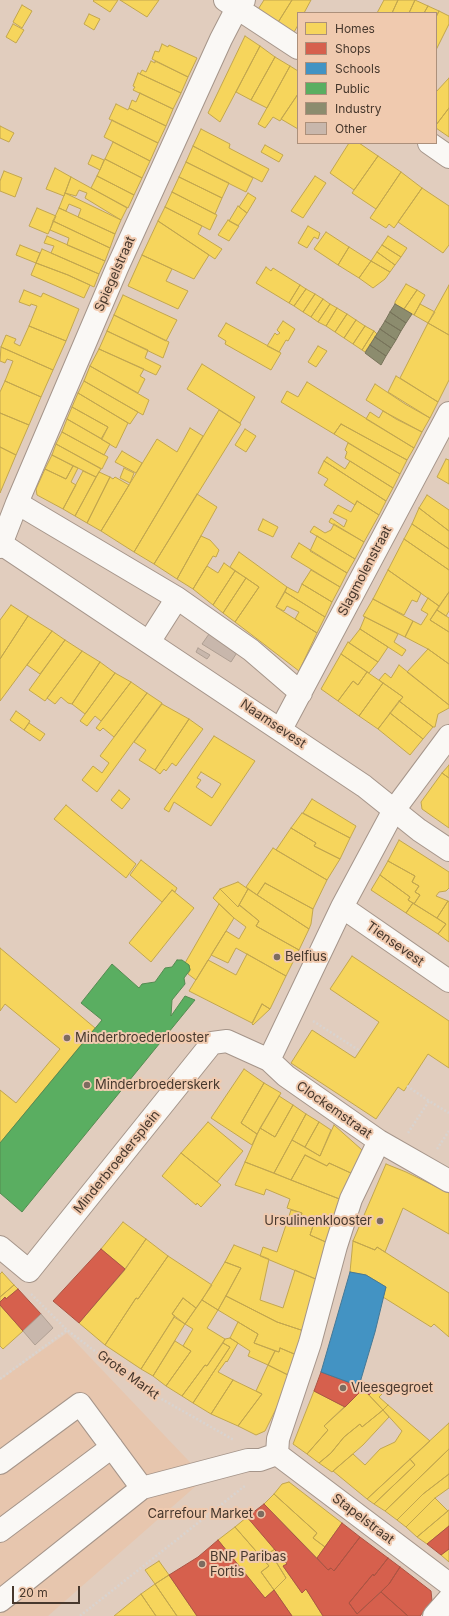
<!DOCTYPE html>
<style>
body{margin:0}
#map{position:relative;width:449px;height:1616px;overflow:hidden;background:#e1cdbe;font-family:Inter,sans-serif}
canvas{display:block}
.legend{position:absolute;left:297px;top:12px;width:140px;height:132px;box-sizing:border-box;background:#f0caaf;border:1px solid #ac907b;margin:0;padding:5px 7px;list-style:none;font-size:12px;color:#47382d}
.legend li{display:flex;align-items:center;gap:8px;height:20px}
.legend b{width:20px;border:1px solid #ac907b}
.scale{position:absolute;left:12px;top:1586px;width:68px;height:18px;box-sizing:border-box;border:2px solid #47382d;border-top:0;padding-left:5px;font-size:12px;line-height:14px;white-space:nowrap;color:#47382d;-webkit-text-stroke:3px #f0caaf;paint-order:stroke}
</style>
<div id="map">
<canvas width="449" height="1616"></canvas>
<ul class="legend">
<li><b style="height:11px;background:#f6d55c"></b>Homes</li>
<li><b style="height:11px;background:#d6604d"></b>Shops</li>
<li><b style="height:11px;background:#4393c3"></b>Schools</li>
<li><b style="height:11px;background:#5aae61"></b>Public</li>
<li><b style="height:11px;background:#8c8c6e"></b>Industry</li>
<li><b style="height:11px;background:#c8b7ac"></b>Other</li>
</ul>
<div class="scale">20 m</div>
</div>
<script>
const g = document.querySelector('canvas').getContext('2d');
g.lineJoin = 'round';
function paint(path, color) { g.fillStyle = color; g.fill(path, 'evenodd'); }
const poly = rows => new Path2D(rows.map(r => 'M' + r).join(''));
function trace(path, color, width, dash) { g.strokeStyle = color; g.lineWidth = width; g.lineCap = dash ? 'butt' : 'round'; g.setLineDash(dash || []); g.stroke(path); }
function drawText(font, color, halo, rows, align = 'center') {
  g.font = font + ' Inter,sans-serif'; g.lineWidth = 4; g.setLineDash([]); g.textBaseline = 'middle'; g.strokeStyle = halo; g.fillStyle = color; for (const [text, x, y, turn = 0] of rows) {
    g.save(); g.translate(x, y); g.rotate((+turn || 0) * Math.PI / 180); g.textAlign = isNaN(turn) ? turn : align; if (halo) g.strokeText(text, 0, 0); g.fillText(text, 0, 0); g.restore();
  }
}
paint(poly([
 [67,1333,205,1478,48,1616,0,1616,0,1380]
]), '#e7c6ae');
const homes = poly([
 [94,0,118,0,110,12,93,1,94,0],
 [120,0,159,0,147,17,120,0],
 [264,0,292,0,277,24,257,11,264,0],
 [292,0,311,0,304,13,298,13,298,25,293,34,277,24,292,0],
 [384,0,398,0,392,13,377,13,384,0],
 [398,0,415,0,409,13,392,13,398,0],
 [415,0,428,6,424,13,409,13,415,0],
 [22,5,32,11,22,28,13,22,22,5],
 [428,6,439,11,436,17,436,13,424,13,428,6],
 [439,11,449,16,449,24,436,50,436,17,439,11],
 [89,14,100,19,94,30,84,24,89,14],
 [13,24,24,30,16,43,6,37,13,24],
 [245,36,260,46,220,122,208,113,245,36],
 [162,44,168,47,169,45,197,58,188,77,152,59,155,51,159,52,162,44],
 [260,46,275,57,251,100,236,92,260,46],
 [275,57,290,66,267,108,251,100,275,57],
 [151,61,155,63,155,61,188,77,181,93,140,74,142,70,146,72,151,61],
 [290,66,298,71,298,94,280,121,273,117,265,128,258,124,290,66],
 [138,73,181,93,173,109,133,90,135,87,133,86,138,73],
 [449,78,449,108,436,125,436,92,449,78],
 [140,93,173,109,166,126,129,108,132,100,136,102,140,93],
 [298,94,298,129,281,119,298,94],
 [116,104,128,110,129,108,166,126,158,143,109,119,116,104],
 [449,108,449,137,436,128,436,125,449,108],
 [112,120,158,143,150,161,104,137,112,120],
 [0,126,14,133,9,142,0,138,0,126],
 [201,129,230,144,229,148,269,169,262,182,193,146,201,129],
 [113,142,150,161,142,178,105,159,113,142],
 [349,143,359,143,378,156,354,190,330,173,349,143],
 [265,145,283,155,279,162,261,152,265,145],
 [193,146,253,178,246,192,186,162,193,146],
 [92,155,104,160,100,170,88,164,92,155],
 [378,156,401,172,376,209,352,193,378,156],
 [105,159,142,178,134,195,97,176,105,159],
 [186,162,229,183,222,198,179,177,186,162],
 [55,168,71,177,64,196,46,189,55,168],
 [4,171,22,178,15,197,0,191,0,181,4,171],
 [401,172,422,188,394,228,389,224,386,228,370,218,401,172],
 [97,176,134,195,128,208,91,188,97,176],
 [315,176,326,183,303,218,291,211,315,176],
 [71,177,127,208,121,220,85,198,87,193,79,190,76,196,65,193,71,177],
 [179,177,222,198,215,214,172,192,179,177],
 [422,188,449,206,449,245,443,253,398,222,422,188],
 [172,192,217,215,210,230,165,207,172,192],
 [65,193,121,220,115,234,78,217,81,209,69,204,66,211,59,208,65,193],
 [248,193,256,198,247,213,239,207,248,193],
 [238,206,247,213,238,226,229,221,238,206],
 [165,207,202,226,198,234,222,249,215,259,158,221,165,207],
 [37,208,56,216,48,234,29,226,37,208],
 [59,208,115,234,110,248,53,221,59,208],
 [228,220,239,226,229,241,218,235,228,220],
 [53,221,110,248,105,261,67,245,69,238,50,230,53,221],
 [158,221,209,255,194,279,142,255,158,221],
 [308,226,320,233,318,239,314,237,307,248,298,243,308,226],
 [326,232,349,247,338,265,314,249,326,232],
 [47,236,105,261,99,274,51,253,54,246,44,243,47,236],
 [388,236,407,248,401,257,382,245,388,236],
 [20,245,40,253,36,263,16,255,20,245],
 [382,245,401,257,395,265,377,252,382,245],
 [349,247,371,261,359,278,338,265,349,247],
 [42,249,99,274,94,287,68,275,36,263,42,249],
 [377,252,395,265,390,272,371,261,377,252],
 [142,255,172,269,166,281,188,291,178,309,128,286,142,255],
 [371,261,390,272,385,279,373,288,359,278,371,261],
 [36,263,68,275,90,285,84,298,31,275,36,263],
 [266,267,271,271,273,268,300,285,289,303,256,283,266,267],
 [406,284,417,290,404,309,395,304,395,302,406,284],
 [300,285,306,289,294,306,289,303,300,285],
 [449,285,449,335,428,323,449,285],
 [306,289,315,294,303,312,294,306,306,289],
 [24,290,41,297,43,293,79,309,66,341,29,326,37,306,31,304,30,306,19,302,24,290],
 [417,290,425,295,414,315,404,309,417,290],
 [315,294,323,299,311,317,303,312,315,294],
 [123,295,177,320,166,341,114,315,123,295],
 [323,299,330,304,318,322,311,317,323,299],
 [330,304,337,308,326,326,318,322,330,304],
 [420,304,435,312,428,323,414,315,420,304],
 [337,308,347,314,335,332,326,326,337,308],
 [347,314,356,320,344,338,335,332,347,314],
 [114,315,169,342,163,358,107,331,114,315],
 [356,320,365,326,353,344,344,338,356,320],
 [283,321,295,329,288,341,286,340,279,352,267,346,275,333,277,335,280,333,277,330,283,321],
 [226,323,281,353,271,370,225,344,226,341,218,336,226,323],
 [428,323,449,335,449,380,438,402,400,378,428,323],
 [29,326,66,341,53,370,1,347,6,335,16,339,14,343,20,346,29,326],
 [365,326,374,331,362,350,353,344,365,326],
 [107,331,148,350,145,358,161,366,156,375,99,349,107,331],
 [374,331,377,334,365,352,362,350,374,331],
 [318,346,327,351,316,367,308,362,318,346],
 [1,347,53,370,41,397,5,381,13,361,7,359,5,363,0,361,1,347],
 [99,349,144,369,140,376,145,379,138,393,90,366,99,349],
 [202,364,255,397,240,423,187,389,202,364],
 [90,366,149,400,143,415,84,381,90,366],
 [396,376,438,402,430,418,388,392,396,376],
 [5,381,41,397,29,425,0,413,0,392,5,381],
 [84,381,138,412,130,424,78,393,84,381],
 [307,382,414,448,407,460,341,424,334,434,281,402,287,391,298,397,307,382],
 [375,384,405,404,430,418,422,432,396,419,366,400,375,384],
 [78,393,128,423,116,448,101,439,108,427,72,407,78,393],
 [72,407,108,427,102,439,67,419,72,407],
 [219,410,241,424,154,564,134,552,219,410],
 [383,411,422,432,414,448,366,419,370,412,379,418,383,411],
 [0,413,29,425,16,455,0,447,0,413],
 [67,419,110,444,104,455,62,432,67,419],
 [341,424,407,460,400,474,334,434,341,424],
 [190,428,203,436,134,552,101,531,157,439,177,452,190,428],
 [245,429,256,436,246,452,235,445,245,429],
 [62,432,108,457,102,469,56,444,62,432],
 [348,443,400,474,393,488,345,458,347,452,345,450,348,443],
 [56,444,101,469,96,477,52,455,56,444],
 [0,447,16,455,0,493,0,447],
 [122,451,142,463,136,473,115,462,122,451],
 [52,455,73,466,66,479,45,469,52,455],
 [327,457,345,469,350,461,393,488,386,501,324,461,327,457],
 [446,459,449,460,449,484,437,477,446,459],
 [324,461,386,501,379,515,357,501,355,505,324,485,328,479,318,473,324,461],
 [73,466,78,468,71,482,76,485,63,509,37,495,36,489,45,469,66,479,73,466],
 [124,468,134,473,130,483,120,478,124,468],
 [83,471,96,477,75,516,63,509,83,471],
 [99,472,110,477,87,523,75,516,99,472],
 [110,477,113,479,115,477,129,485,101,531,87,523,110,477],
 [197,494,217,507,177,579,154,564,197,494],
 [427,495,449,510,449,531,419,508,427,495],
 [357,501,379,515,364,542,329,522,331,518,344,527,347,520,333,513,338,505,351,512,357,501],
 [419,508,449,531,449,549,412,524,419,508],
 [263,519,278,527,273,537,258,530,263,519],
 [334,524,364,542,355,559,310,532,314,526,325,533,331,530,334,524],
 [412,524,449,549,449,570,404,539,412,524],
 [201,536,210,540,219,550,216,557,213,556,193,589,177,579,201,536],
 [317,536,355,559,347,573,310,551,317,536],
 [404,539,449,570,449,592,439,606,388,570,404,539],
 [299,543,347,573,340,587,291,557,299,543],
 [239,552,287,587,276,607,317,633,299,671,235,622,259,587,230,567,239,552],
 [224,563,235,571,213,605,193,589,207,566,218,573,224,563],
 [311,570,340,587,332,602,302,584,311,570],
 [388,570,421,593,417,602,412,600,404,615,373,599,388,570],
 [235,571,246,578,223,613,213,605,235,571],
 [246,578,259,587,235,622,223,613,246,578],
 [302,584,332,602,325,617,285,592,287,587,298,593,302,584],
 [285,592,325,617,317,633,295,619,299,612,287,606,284,611,276,607,285,592],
 [449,592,449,611,446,616,437,610,449,592],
 [428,598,439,606,430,620,449,632,449,664,428,649,405,637,413,621,421,625,428,614,421,610,428,598],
 [373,599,413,621,405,637,363,616,373,599],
 [11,605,28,616,0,659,0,620,11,605],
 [437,610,449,618,449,632,430,620,437,610],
 [28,616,52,631,0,701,0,659,28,616],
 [365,617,398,634,394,642,406,650,402,656,360,629,365,617],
 [360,629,388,647,378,662,349,643,360,629],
 [52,631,65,640,40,674,27,665,52,631],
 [65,640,82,651,45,701,29,690,65,640],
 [348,642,378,662,369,673,341,654,348,642],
 [428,649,449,664,449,705,407,672,428,649],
 [82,651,100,662,72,704,68,703,61,697,55,704,47,698,82,651],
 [341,654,367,672,358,685,353,681,338,701,321,689,341,654],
 [100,662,115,673,85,714,72,704,100,662],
 [399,665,449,705,449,708,438,714,435,727,433,727,399,701,403,697,379,680,385,673,391,678,399,665],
 [367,672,383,683,359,716,338,701,353,681,358,685,367,672],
 [115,673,131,682,101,721,95,716,87,726,80,721,115,673],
 [131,682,147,693,114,737,103,728,100,731,96,728,131,682],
 [383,683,403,697,378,729,359,716,383,683],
 [147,693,162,703,97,792,82,780,93,766,102,773,109,763,100,756,147,693],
 [399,701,433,727,423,739,390,713,399,701],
 [162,704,189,719,155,770,139,760,146,750,134,742,162,704],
 [16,711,30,721,24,730,10,720,16,711],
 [390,713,423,739,410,755,378,729,390,713],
 [189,719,203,729,176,766,172,763,166,771,164,769,160,774,155,770,189,719],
 [29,723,45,734,40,741,24,730,29,723],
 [214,736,255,761,211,826,174,802,169,812,164,809,214,736],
 [201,772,221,784,212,798,196,787,201,780,197,778,201,772],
 [449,765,449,778,442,773,449,765],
 [442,773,449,778,449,828,422,809,421,802,442,773],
 [119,790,130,799,122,809,111,800,119,790],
 [312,799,356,826,350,838,303,813,312,799],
 [66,805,136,864,126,878,54,819,66,805],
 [302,813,350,838,340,859,314,846,316,843,291,828,302,813],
 [291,828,316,843,314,846,340,859,327,880,276,850,291,828],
 [399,840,449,872,449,888,446,891,439,892,436,896,448,901,437,918,414,904,420,895,415,892,419,886,412,882,415,876,388,861,399,840],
 [273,848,327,880,313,909,265,883,257,895,246,887,273,848],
 [141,860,177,888,175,892,172,890,162,902,130,875,141,860],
 [388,861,415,876,412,882,419,886,415,892,420,895,414,904,408,900,410,897,380,875,388,861],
 [380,875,410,897,408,900,413,903,406,913,371,890,380,875],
 [238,882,248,889,238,907,220,889,238,882],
 [265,883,313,909,311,924,309,929,257,895,265,883],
 [220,889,238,907,239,905,241,906,259,921,256,926,299,950,286,976,236,948,228,963,211,955,226,931,239,939,246,927,234,918,213,898,220,889],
 [248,889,309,929,299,950,256,926,259,921,239,905,248,889],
 [172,890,194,908,151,962,129,943,172,890],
 [448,901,449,902,449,942,438,934,446,924,437,918,448,901],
 [413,903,446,924,438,934,406,913,413,903],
 [219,904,234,918,196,980,188,974,190,970,189,965,185,963,219,904],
 [0,948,95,1028,0,1143,0,1090,16,1103,60,1049,5,1004,0,1011,0,948],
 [247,954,286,976,270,1009,262,1004,252,1023,189,991,208,960,236,975,247,954],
 [352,956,449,1021,449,1068,428,1054,404,1091,398,1087,376,1119,291,1063,312,1030,355,1058,379,1022,330,989,352,956],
 [262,1004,270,1009,253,1025,252,1024,262,1004],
 [244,1069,264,1083,241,1123,257,1134,252,1145,211,1118,244,1069],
 [264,1083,281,1093,257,1134,241,1123,264,1083],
 [279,1096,293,1105,275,1137,260,1128,279,1096],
 [293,1105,306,1114,274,1173,245,1162,260,1128,275,1137,293,1105],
 [306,1114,319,1122,305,1147,292,1140,306,1114],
 [208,1122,243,1151,217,1182,181,1153,208,1122],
 [319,1122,331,1130,320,1156,305,1147,319,1122],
 [334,1125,362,1150,353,1174,329,1163,327,1166,305,1155,291,1180,274,1173,292,1140,320,1156,334,1125],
 [181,1153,221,1185,201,1207,197,1203,196,1205,162,1176,181,1153],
 [305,1155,327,1166,329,1163,353,1174,342,1200,291,1180,305,1155],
 [245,1162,342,1200,328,1243,310,1235,313,1226,299,1220,302,1213,287,1208,290,1199,266,1189,264,1195,235,1185,245,1162],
 [386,1164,406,1172,449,1193,449,1234,403,1208,385,1252,377,1247,375,1250,353,1241,386,1164],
 [291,1210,302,1213,299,1220,313,1226,310,1235,328,1243,318,1280,260,1256,263,1247,277,1252,291,1210],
 [123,1222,146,1239,125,1269,101,1249,123,1222],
 [146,1239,168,1256,138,1299,136,1298,105,1345,79,1323,124,1271,146,1239],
 [353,1241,375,1250,377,1247,449,1293,449,1337,434,1324,431,1327,383,1297,386,1287,366,1275,350,1272,353,1241],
 [234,1245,269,1259,260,1300,283,1308,295,1270,318,1280,307,1332,277,1322,226,1296,241,1268,225,1262,234,1245],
 [168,1256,212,1285,196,1308,183,1298,172,1314,175,1316,141,1369,105,1345,136,1298,138,1299,168,1256],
 [225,1262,241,1268,218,1310,202,1300,225,1262],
 [2,1272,14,1285,0,1297,0,1274,2,1272],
 [14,1285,18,1289,6,1299,5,1297,0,1302,0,1297,14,1285],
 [226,1296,277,1322,307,1332,299,1356,280,1348,279,1352,254,1343,258,1334,218,1310,226,1296],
 [183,1298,196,1308,185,1324,172,1314,183,1298],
 [202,1300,218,1310,207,1328,225,1339,207,1366,205,1365,182,1396,166,1386,191,1351,183,1346,193,1329,185,1324,202,1300],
 [0,1305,23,1331,3,1349,0,1346,0,1305],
 [174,1317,185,1324,153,1376,141,1369,174,1317],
 [238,1322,258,1334,254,1343,275,1351,268,1365,248,1356,250,1351,230,1338,238,1322],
 [230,1338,238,1343,227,1362,226,1361,218,1372,233,1380,211,1414,193,1403,230,1347,223,1343,225,1339,230,1338],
 [175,1341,191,1351,166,1386,153,1376,175,1341],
 [223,1343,230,1347,193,1403,182,1396,205,1365,207,1366,223,1343],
 [280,1348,299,1356,292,1377,268,1365,275,1351,279,1352,280,1348],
 [268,1365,292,1377,265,1431,256,1435,238,1426,262,1394,256,1391,268,1365],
 [233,1380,262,1394,238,1426,211,1414,233,1380],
 [375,1388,382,1394,379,1397,388,1405,383,1410,369,1395,375,1388],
 [363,1389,383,1410,362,1427,360,1424,344,1437,331,1453,319,1463,307,1454,328,1430,324,1426,363,1389],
 [314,1391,345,1407,324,1426,328,1430,307,1454,293,1444,314,1391],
 [388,1405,430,1441,367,1499,333,1471,353,1454,365,1465,380,1449,395,1442,402,1431,383,1410,388,1405],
 [383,1410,389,1417,363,1445,332,1472,319,1463,331,1453,344,1437,360,1424,362,1427,383,1410],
 [449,1423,449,1449,385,1511,374,1504,415,1465,410,1459,449,1423],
 [449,1449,449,1474,423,1494,397,1520,385,1511,449,1449],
 [410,1459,415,1465,374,1504,367,1499,410,1459],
 [449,1474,449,1488,435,1498,406,1527,397,1520,423,1494,449,1474],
 [289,1482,342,1523,325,1547,313,1538,317,1533,274,1494,282,1484,289,1482],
 [274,1494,317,1533,313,1538,325,1547,317,1558,264,1504,274,1494],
 [435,1498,448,1511,417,1537,406,1527,435,1498],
 [449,1510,449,1526,427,1544,417,1537,449,1510],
 [247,1517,275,1549,262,1558,235,1527,247,1517],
 [235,1527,269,1566,261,1572,274,1590,265,1598,218,1540,235,1527],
 [275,1549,287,1564,283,1566,302,1593,306,1589,323,1616,292,1616,274,1590,286,1578,270,1552,275,1549],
 [449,1549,449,1562,441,1555,449,1549],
 [270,1552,286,1578,274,1590,261,1572,269,1566,262,1558,270,1552],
 [159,1561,169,1575,155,1584,145,1570,159,1561],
 [169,1575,197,1616,177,1616,155,1584,169,1575],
 [155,1584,177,1616,156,1616,141,1594,155,1584],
 [141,1594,156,1616,114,1616,141,1594]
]);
paint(homes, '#f6d55c');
trace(homes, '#c2a64e', 1);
const shops = poly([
 [101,1249,125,1269,79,1323,53,1301,101,1249],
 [18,1289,41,1314,23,1331,0,1305,0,1302,5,1297,6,1299,18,1289],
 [321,1372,359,1386,361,1380,373,1390,369,1395,363,1389,345,1407,314,1391,321,1372],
 [264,1504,328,1570,331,1568,334,1571,360,1537,388,1558,374,1576,373,1574,349,1603,357,1614,381,1592,408,1616,323,1616,306,1589,302,1593,283,1566,287,1564,247,1517,264,1504],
 [342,1523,360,1537,334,1571,331,1568,328,1570,317,1558,342,1523],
 [449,1526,449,1549,441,1555,427,1544,449,1526],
 [218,1540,265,1598,274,1590,292,1616,197,1616,169,1575,198,1557,218,1540],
 [388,1558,400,1567,389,1584,357,1614,349,1603,373,1574,374,1576,388,1558],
 [400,1567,431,1591,432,1601,420,1616,408,1616,381,1592,389,1584,400,1567]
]);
paint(shops, '#d6604d');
trace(shops, '#ab5443', 1);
const schools = poly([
 [350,1272,366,1275,386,1287,375,1332,359,1386,321,1372,350,1272]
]);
paint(schools, '#4393c3');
trace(schools, '#447896', 1);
const public = poly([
 [177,960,182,960,189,965,190,970,184,978,185,984,172,1000,171,1016,185,996,195,1000,22,1212,0,1193,0,1143,102,1020,81,1003,112,964,139,988,142,984,155,982,165,968,172,967,177,960]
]);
paint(public, '#5aae61');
trace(public, '#548b51', 1);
const industry = poly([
 [395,304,412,314,406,323,390,312,395,304],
 [390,312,406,323,401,331,385,321,390,312],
 [385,321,401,331,396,340,380,329,385,321],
 [380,329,396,340,391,348,375,337,380,329],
 [375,337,391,348,386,356,370,345,375,337],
 [370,345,386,356,381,365,365,353,370,345]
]);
paint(industry, '#8c8c6e');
trace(industry, '#77735a', 1);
const building = poly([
 [209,634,238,651,231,662,202,644,209,634],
 [198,648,210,655,207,659,196,652,198,648],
 [41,1314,53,1328,35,1345,23,1331,41,1314]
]);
paint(building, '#c8b7ac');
trace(building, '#ae9e92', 1);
const minor = poly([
 [225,0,298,48],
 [429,143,449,157],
 [17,503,177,598,251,650,301,693],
 [0,547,17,503,117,268,221,39,237,8,244,0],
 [149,642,177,598],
 [281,729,449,413],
 [449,736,394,810,342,907,269,1060,286,1076,379,1141,449,1181],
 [342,907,449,981],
 [0,1247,29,1271,212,1043,227,1041,269,1060],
 [277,1454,278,1439,310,1343,336,1246,351,1199,379,1141],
 [277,1454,449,1584],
 [0,1463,80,1404,142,1488,248,1460,260,1460,277,1454],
 [0,1531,112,1447],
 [0,1601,142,1488],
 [434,1616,449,1599]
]);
const tertiary = poly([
 [0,543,364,786,419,830,449,850]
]);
trace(minor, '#a5958a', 24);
trace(tertiary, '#a5958a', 24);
trace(poly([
 [313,1021,360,1051],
 [407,1086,429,1101],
 [408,1133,429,1101,449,1113],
 [437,1149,449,1131],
 [31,1294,67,1330],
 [0,1379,67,1330,149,1392,234,1440],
 [80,1616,246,1485]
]), '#d9d3cf', 2.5, [2, 2]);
trace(minor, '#faf8f5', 22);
trace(tertiary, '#faf8f5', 22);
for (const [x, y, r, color] of [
 [277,957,4,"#7d6c60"],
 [67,1038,4,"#7d6c60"],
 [87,1085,4,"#7d6c60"],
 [380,1221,4,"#7d6c60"],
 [343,1388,4,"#7d6c60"],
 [261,1514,4,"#7d6c60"],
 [202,1564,4,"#7d6c60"]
]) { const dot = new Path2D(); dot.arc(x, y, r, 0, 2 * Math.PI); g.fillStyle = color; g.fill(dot); trace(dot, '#f0caaf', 1.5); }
drawText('13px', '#47382d', '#f0caaf', [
 ["Spiegelstraat",115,274,-66],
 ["Slagmolenstraat",365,571,-62],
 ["Naamsevest",273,724,34],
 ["Tiensevest",395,944,35],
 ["Clockemstraat",334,1110,35],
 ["Minderbroedersplein",117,1162,-51],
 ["Grote Markt",128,1375,36],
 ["Stapelstraat",363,1519,37]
]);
drawText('13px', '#47382d', '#f0caaf', [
 ["Belfius",285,957],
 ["Minderbroederlooster",75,1038],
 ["Minderbroederskerk",95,1085],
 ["Ursulinenklooster",372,1221,"right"],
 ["Vleesgegroet",351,1388],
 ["Carrefour Market",253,1514,"right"],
 ["BNP Paribas",210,1557],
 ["Fortis",210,1572]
], 'left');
</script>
